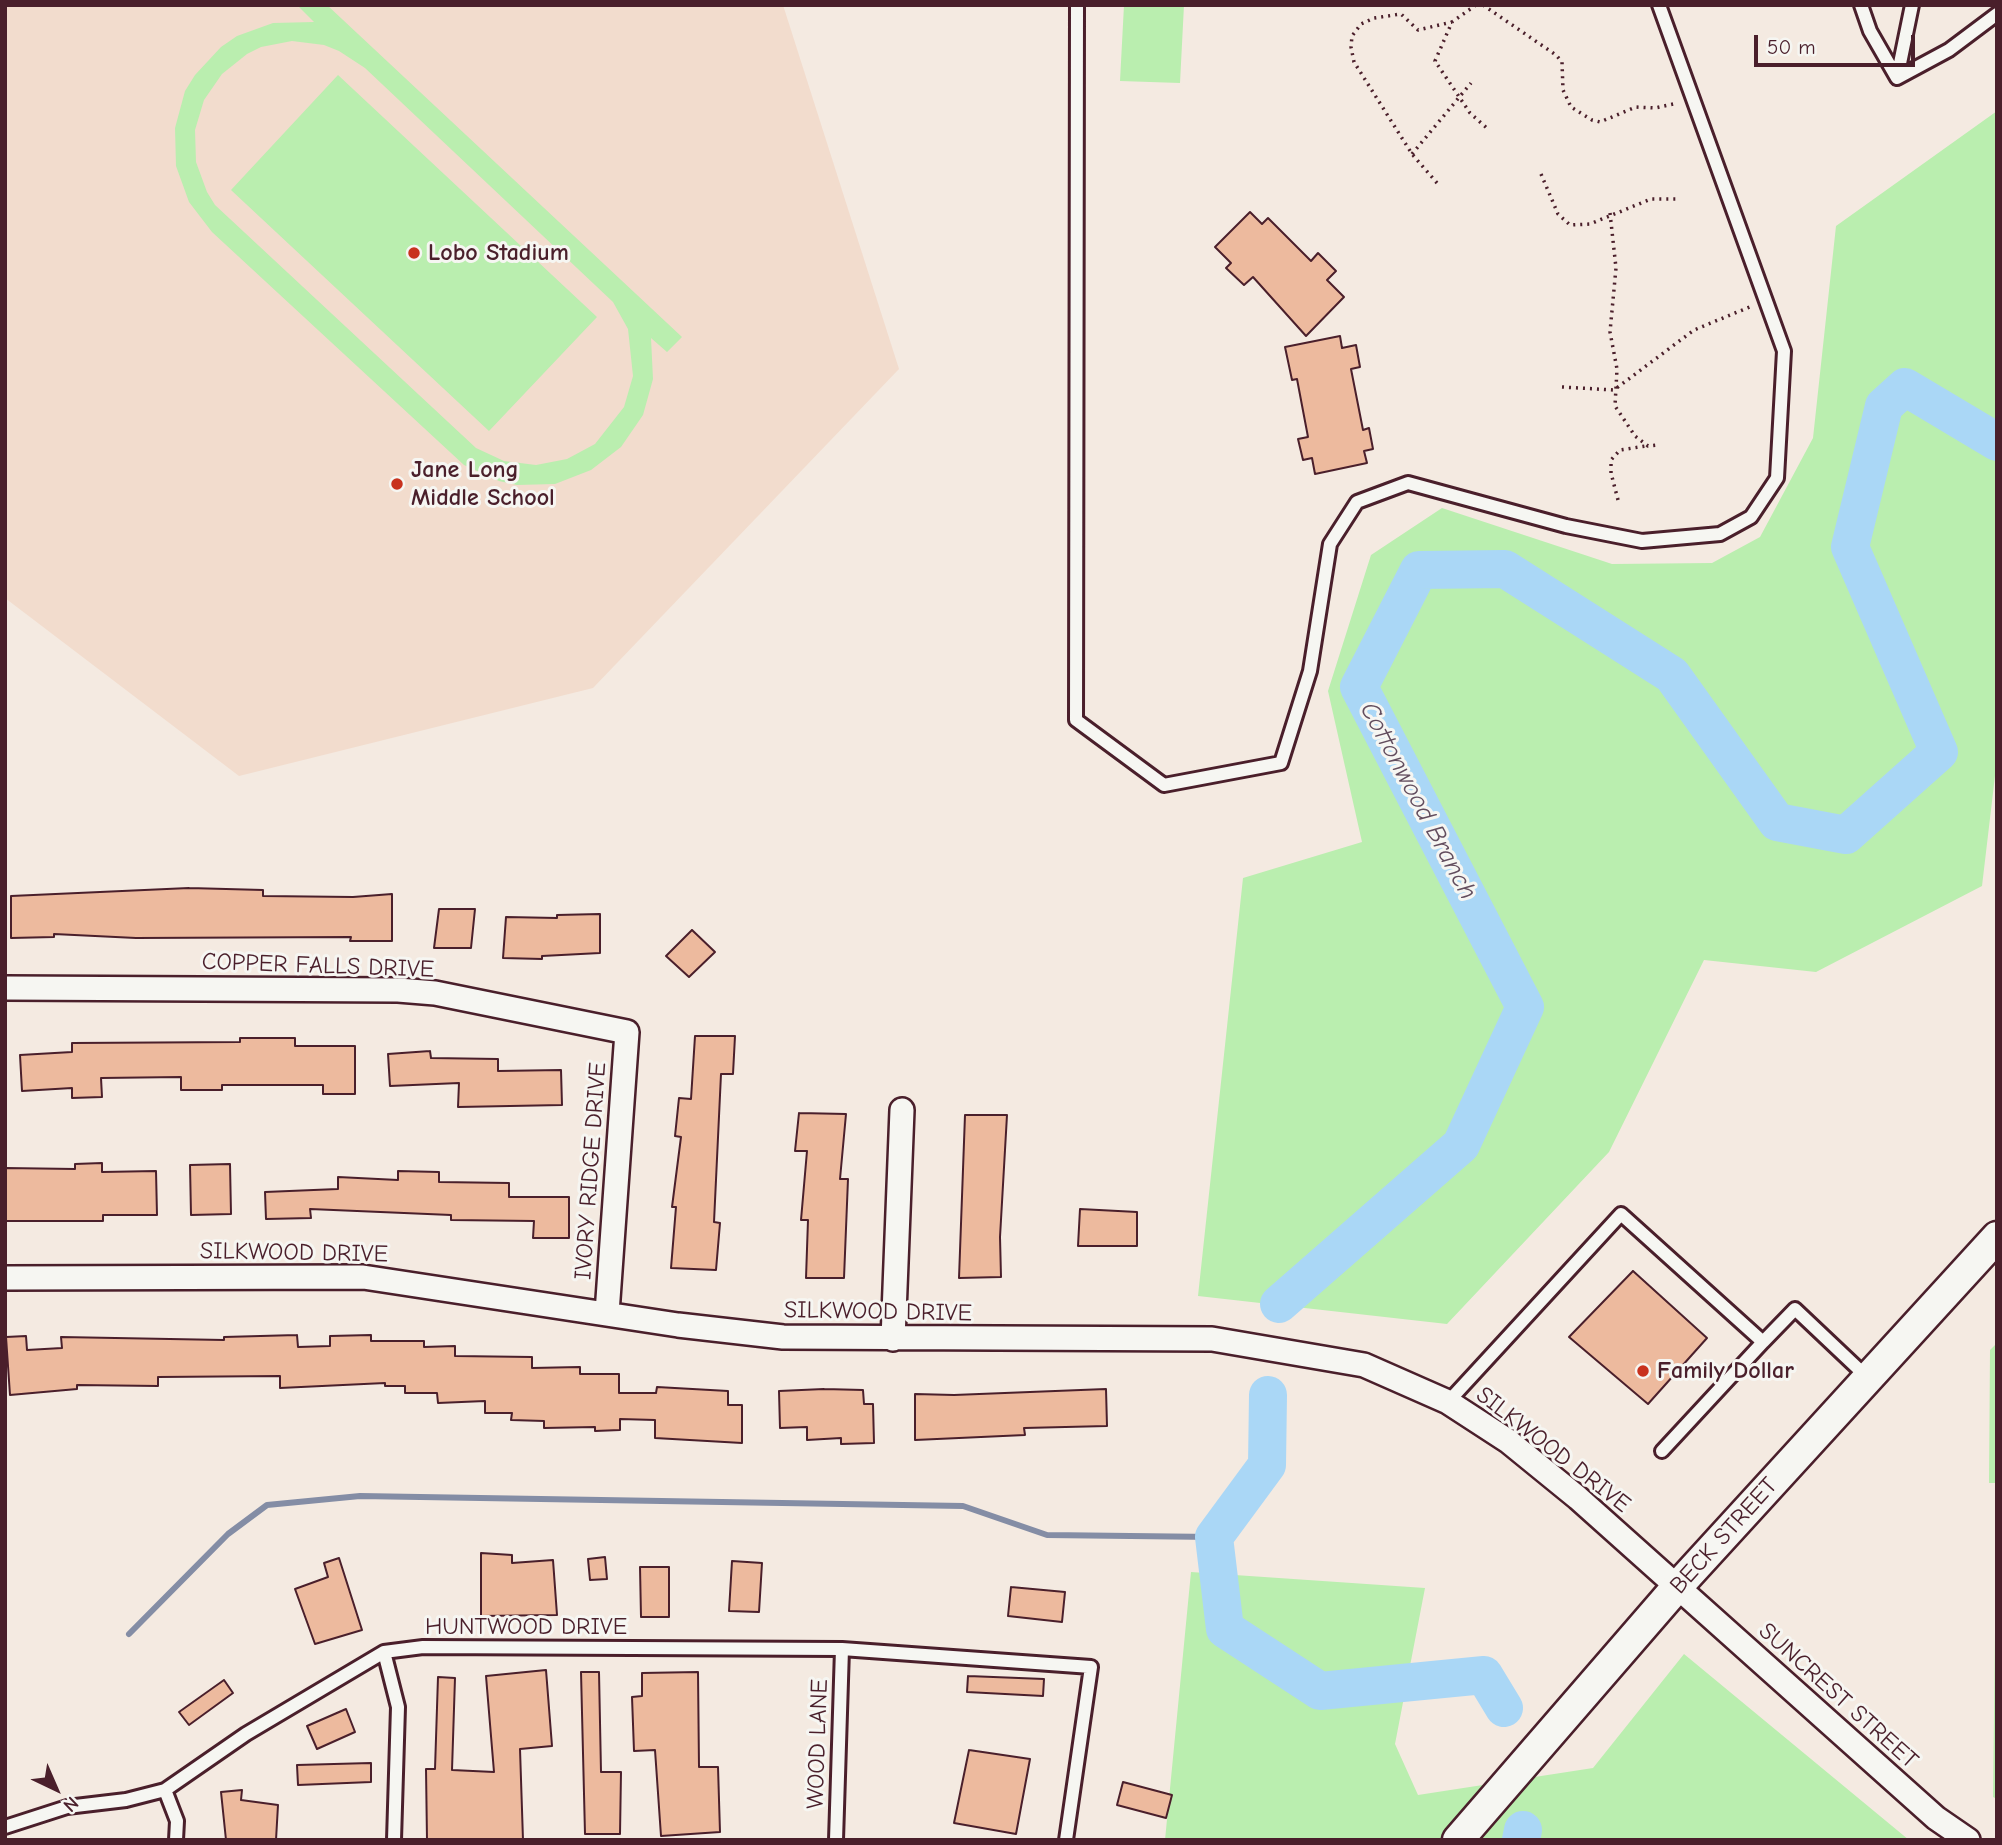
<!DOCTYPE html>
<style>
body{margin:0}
#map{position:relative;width:2002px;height:1845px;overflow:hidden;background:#f4eae1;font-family:"Comic Neue",sans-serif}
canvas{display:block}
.frame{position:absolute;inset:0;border:7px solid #4a1f2b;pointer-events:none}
.north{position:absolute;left:21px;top:1754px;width:70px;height:70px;-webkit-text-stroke:5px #f6f6f2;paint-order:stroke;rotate:136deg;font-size:19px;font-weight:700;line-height:28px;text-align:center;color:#4a1f2b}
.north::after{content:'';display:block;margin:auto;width:24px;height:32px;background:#4a1f2b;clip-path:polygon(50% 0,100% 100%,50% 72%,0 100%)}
.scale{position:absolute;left:1754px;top:35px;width:161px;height:32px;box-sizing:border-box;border:4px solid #4a1f2b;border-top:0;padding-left:9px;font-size:21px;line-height:24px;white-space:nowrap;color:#4a1f2b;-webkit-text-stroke:5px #f6f6f2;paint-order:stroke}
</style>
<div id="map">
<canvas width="2002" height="1845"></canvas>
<div class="frame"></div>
<div class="north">N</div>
<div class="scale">50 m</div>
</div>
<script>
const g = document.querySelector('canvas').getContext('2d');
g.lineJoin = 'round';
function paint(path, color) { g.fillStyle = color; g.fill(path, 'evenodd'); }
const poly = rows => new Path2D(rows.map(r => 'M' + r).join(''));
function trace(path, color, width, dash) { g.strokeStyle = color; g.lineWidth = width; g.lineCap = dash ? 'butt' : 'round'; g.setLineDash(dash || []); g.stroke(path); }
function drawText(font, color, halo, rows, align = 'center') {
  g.font = font + ' "Comic Neue",sans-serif'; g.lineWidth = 6; g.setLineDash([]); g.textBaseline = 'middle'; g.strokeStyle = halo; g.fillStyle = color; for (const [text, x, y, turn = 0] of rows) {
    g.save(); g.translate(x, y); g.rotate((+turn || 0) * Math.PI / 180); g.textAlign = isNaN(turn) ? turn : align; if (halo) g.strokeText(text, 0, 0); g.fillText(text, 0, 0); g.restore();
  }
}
paint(poly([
 [5,5,783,5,899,369,593,688,239,776,5,598]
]), '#f2dccd');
paint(poly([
 [327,5,682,337,667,352,651,338,653,379,643,415,621,447,591,470,555,484,517,485,499,481,464,465,212,232,189,202,176,166,175,128,185,91,195,75,221,47,237,36,273,23,314,22,298,6],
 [292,41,324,45,339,51,365,68,613,302,628,329,633,376,624,407,595,444,567,459,536,465,504,461,476,448,215,205,207,192,196,162,195,130,204,100,222,74,247,54,261,47],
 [1124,5,1184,5,1180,83,1120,81],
 [338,75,597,317,489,431,231,190],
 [1997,111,1997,759,1982,886,1816,972,1704,960,1609,1152,1447,1324,1198,1296,1243,878,1362,842,1328,691,1371,555,1442,508,1612,564,1712,563,1760,537,1813,438,1836,226],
 [1997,1343,1997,1483,1989,1483,1990,1350],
 [1996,1549,1997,1549,1997,1799,1993,1797],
 [1191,1572,1425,1588,1395,1744,1418,1795,1593,1768,1684,1654,1909,1840,1165,1840]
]), '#baeeaf');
trace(poly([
 [129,1634,228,1534,267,1505,360,1496,963,1506,1047,1535,1214,1537]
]), '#848da5', 6);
trace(poly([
 [1279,1304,1461,1145,1525,1007,1359,687,1419,570,1505,569,1672,675,1777,822,1846,835,1939,752,1850,547,1884,406,1905,387,1997,442],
 [1268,1395,1267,1465,1214,1537,1225,1629,1320,1691,1484,1675,1504,1708],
 [1521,1840,1523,1830]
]), '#aad7f6', 38);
const building = poly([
 [1250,212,1262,224,1268,218,1311,261,1318,253,1336,271,1327,280,1344,297,1306,336,1253,277,1244,285,1226,268,1231,263,1215,247,1250,212],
 [1340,336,1342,348,1356,345,1360,367,1351,369,1363,430,1369,428,1373,449,1364,451,1367,463,1315,474,1312,458,1303,460,1298,439,1308,437,1297,379,1292,380,1285,347,1340,336],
 [189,888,263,890,263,896,353,897,392,894,392,941,350,941,351,937,136,938,54,934,54,937,11,938,11,896,189,888],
 [439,909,475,909,471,948,434,948,439,909],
 [600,914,600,953,542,956,542,959,503,958,506,917,557,918,557,915,600,914],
 [692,930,715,952,689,977,666,956,692,930],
 [695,1036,735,1036,733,1074,721,1074,714,1222,720,1223,716,1270,671,1268,676,1207,672,1207,681,1137,675,1136,679,1098,691,1099,695,1036],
 [240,1038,295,1038,295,1046,355,1046,355,1094,323,1094,323,1085,222,1085,222,1090,181,1090,181,1077,101,1078,102,1097,72,1098,72,1088,22,1091,20,1055,72,1052,72,1043,240,1042,240,1038],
 [430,1051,431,1058,498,1059,498,1071,561,1070,562,1105,458,1107,459,1083,390,1086,388,1054,430,1051],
 [799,1113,846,1114,840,1179,848,1179,844,1278,806,1278,808,1220,801,1220,807,1151,795,1151,799,1113],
 [965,1115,1007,1115,1000,1237,1001,1277,959,1278,965,1115],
 [102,1163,102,1172,156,1171,157,1215,103,1215,103,1221,5,1221,5,1168,75,1169,75,1164,102,1163],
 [230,1164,231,1214,191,1215,190,1165,230,1164],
 [398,1171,439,1172,439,1182,509,1183,509,1197,569,1197,569,1238,533,1238,534,1221,451,1220,451,1215,310,1209,311,1218,266,1219,265,1192,338,1189,338,1177,398,1180,398,1171],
 [1080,1209,1137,1212,1137,1246,1078,1246,1080,1209],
 [1633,1271,1707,1338,1648,1404,1569,1337,1633,1271],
 [297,1335,298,1347,330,1346,330,1336,371,1335,371,1341,424,1341,424,1347,455,1346,455,1356,532,1357,532,1368,580,1367,580,1374,619,1374,619,1393,656,1393,657,1387,728,1391,728,1405,742,1405,742,1443,655,1438,655,1420,620,1419,620,1430,595,1431,595,1427,544,1428,544,1421,511,1420,512,1413,485,1413,485,1401,438,1403,437,1393,405,1393,405,1386,385,1386,385,1383,280,1388,280,1376,158,1377,158,1386,77,1385,77,1389,10,1395,6,1337,26,1336,27,1350,62,1348,61,1337,224,1340,224,1337,297,1335],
 [824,1389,863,1390,864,1404,873,1404,874,1443,841,1444,841,1438,807,1440,807,1427,780,1428,779,1391,824,1389],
 [1106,1389,1107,1426,1024,1428,1025,1435,915,1440,915,1394,954,1395,1106,1389],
 [481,1553,512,1555,512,1563,553,1560,557,1615,481,1616,481,1553],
 [605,1557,607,1579,590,1580,588,1559,605,1557],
 [339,1558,362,1630,315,1644,295,1589,328,1577,324,1563,339,1558],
 [732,1561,762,1563,759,1612,729,1611,732,1561],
 [640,1567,669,1567,669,1617,641,1617,640,1567],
 [1011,1587,1065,1592,1062,1622,1008,1616,1011,1587],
 [546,1670,552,1746,520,1749,523,1840,427,1840,426,1769,435,1769,438,1677,455,1678,452,1770,494,1772,486,1676,546,1670],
 [581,1672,599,1672,601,1772,621,1772,620,1834,585,1834,581,1672],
 [698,1672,699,1767,718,1767,720,1832,661,1836,655,1750,634,1751,632,1697,642,1696,642,1673,698,1672],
 [968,1676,1044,1679,1043,1696,967,1692,968,1676],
 [224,1680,233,1693,189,1725,179,1712,224,1680],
 [346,1709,355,1732,317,1749,307,1726,346,1709],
 [969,1750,1030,1759,1016,1834,954,1823,969,1750],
 [371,1763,371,1782,298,1785,297,1765,371,1763],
 [1123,1782,1172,1795,1166,1818,1117,1805,1123,1782],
 [242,1790,241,1800,278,1805,276,1840,226,1840,221,1792,242,1790]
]);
paint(building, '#edba9e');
trace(building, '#4a1f2b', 2);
const service = poly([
 [1077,5,1076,720,1164,785,1281,763,1310,671,1330,544,1357,502,1408,483,1566,526,1642,541,1720,534,1751,517,1777,478,1784,351,1659,5],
 [1861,5,1870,31,1897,78],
 [1897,78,1949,50,1997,14],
 [1897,78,1912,5],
 [1448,1402,1621,1214,1763,1342,1795,1309,1868,1378],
 [1662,1451,1763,1342],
 [384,1652,398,1707,394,1840],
 [165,1790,177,1821,176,1840],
 [5,1827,67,1807,126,1800,165,1790,246,1734,384,1652,423,1647,842,1649,1091,1667,1066,1840],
 [836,1840,842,1649]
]);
const minor = poly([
 [5,988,398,990,435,993,627,1032,607,1313],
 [5,1278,363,1277,678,1325,783,1337,1212,1339,1364,1365,1448,1402,1508,1441,1578,1498,1936,1818,1968,1840],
 [893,1339,902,1110]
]);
const tertiary = poly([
 [1458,1840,1677,1587,1997,1237]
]);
trace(service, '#4a1f2b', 18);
trace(minor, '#4a1f2b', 28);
trace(tertiary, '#4a1f2b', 35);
trace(poly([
 [1476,5,1452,22,1435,61,1470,113,1489,130],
 [1483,5,1556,55,1562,62,1563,90,1571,107,1592,120,1600,122,1636,107,1655,108,1678,103],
 [1412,154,1471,83],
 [1541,174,1558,214,1570,225,1590,224,1651,199,1679,199],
 [1437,183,1412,154,1354,62,1351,47,1352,36,1361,24,1374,18,1401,14,1418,30,1452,22],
 [1610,213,1616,268,1610,332,1617,369,1615,406,1635,436,1648,446,1657,445],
 [1562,387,1614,390,1694,330,1752,306],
 [1618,500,1611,473,1611,460,1620,450,1646,446]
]), '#4a1f2b', 3.5, [2, 5]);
trace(service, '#f6f6f2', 12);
trace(minor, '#f6f6f2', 23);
trace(tertiary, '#f6f6f2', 30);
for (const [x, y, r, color] of [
 [414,253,7,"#c8321e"],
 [397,484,7,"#c8321e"],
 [1643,1371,7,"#c8321e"]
]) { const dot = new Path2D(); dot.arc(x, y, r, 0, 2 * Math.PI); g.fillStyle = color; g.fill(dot); trace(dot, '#f6f6f2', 2.5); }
drawText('bold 24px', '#4a1f2b', '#f6f6f2', [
 ["Lobo Stadium",428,253],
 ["Jane Long",411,470],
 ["Middle School",411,498],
 ["Family Dollar",1657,1371]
], 'left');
drawText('24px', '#4a1f2b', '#f6f6f2', [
 ["COPPER FALLS DRIVE",318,966,2],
 ["IVORY RIDGE DRIVE",591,1171,-86],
 ["SILKWOOD DRIVE",294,1253,1],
 ["SILKWOOD DRIVE",878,1312,1],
 ["SILKWOOD DRIVE",1553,1450,38],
 ["BECK STREET",1724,1536,-48],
 ["HUNTWOOD DRIVE",526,1627],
 ["SUNCREST STREET",1838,1696,42],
 ["WOOD LANE",818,1744,-88]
]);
drawText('italic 26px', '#624d5e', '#f6f6f2', [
 ["Cottonwood Branch",1418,801,62]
]);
</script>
